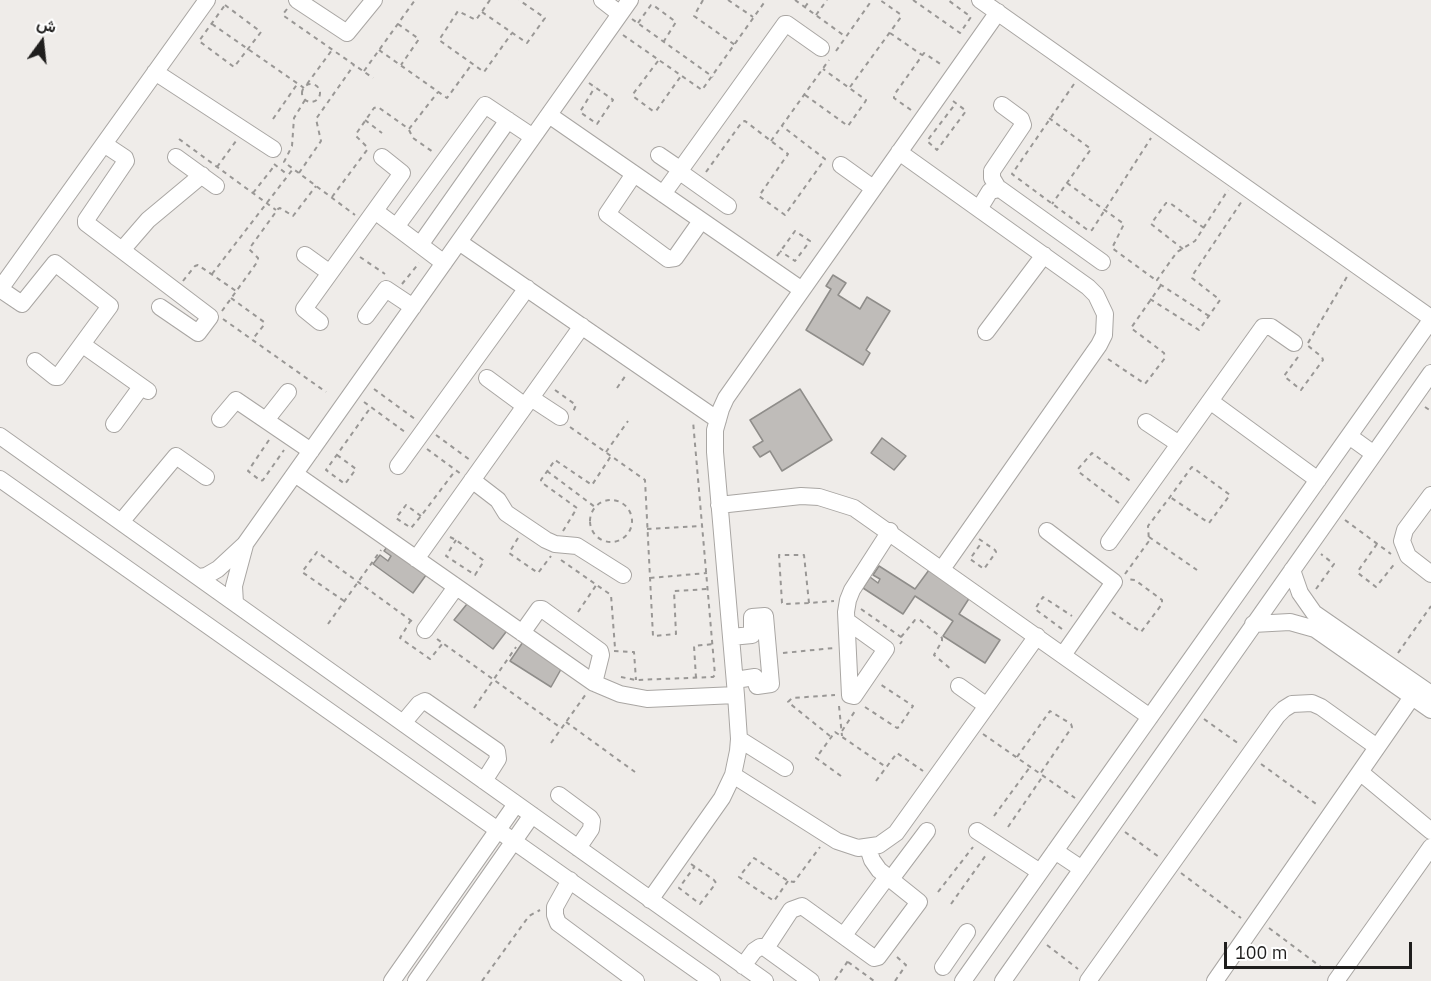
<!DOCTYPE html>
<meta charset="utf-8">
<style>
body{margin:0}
#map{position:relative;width:1431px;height:981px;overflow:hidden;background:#efece9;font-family:"IBM Plex Sans",Vazirmatn,sans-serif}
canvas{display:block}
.north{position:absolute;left:12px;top:12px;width:60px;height:60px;-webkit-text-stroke:4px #fff;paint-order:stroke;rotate:15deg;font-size:16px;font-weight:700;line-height:24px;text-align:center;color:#1f1e1d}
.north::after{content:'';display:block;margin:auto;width:21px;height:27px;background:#1f1e1d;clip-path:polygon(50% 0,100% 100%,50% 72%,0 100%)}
.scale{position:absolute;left:1224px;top:942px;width:188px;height:27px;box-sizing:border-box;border:3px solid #1f1e1d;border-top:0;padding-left:8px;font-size:18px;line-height:21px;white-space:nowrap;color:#1f1e1d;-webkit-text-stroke:4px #fff;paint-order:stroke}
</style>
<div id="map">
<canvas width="1431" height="981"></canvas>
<div class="north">ش</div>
<div class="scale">100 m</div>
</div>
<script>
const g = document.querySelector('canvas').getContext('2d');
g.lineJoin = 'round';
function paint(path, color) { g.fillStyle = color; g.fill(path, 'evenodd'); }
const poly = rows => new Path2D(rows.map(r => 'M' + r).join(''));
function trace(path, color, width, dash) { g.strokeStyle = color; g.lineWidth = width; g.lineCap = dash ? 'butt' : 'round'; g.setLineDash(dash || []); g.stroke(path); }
const building = poly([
 [833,275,846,283,838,295,860,309,867,297,890,311,866,350,870,353,863,365,806,330,831,289,826,286,833,275],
 [800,389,832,440,782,471,770,451,760,457,753,447,763,441,750,420,800,389],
 [882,438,906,456,894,470,871,453,882,438],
 [390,543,429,571,413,593,373,564,380,555,388,561,391,556,384,551,390,543],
 [879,566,915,589,929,570,970,597,959,614,1000,640,985,663,943,636,953,621,915,596,903,614,863,588,870,577,878,583,880,579,873,575,879,566],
 [471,599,509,628,493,649,454,620,471,599],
 [525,639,564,664,551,687,510,661,525,639]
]);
paint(building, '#bfbcb9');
trace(building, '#8f8d8a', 1.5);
const minor = poly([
 [297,0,347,33,374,0],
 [602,0,620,14],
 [980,0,1431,318],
 [155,72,273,149],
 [549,115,802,290],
 [104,144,125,158,126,161,86,220,86,223,210,317,198,333,160,307],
 [899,152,1088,287,1096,295,1105,314,1104,335,1099,345,942,569],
 [659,155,681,170],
 [176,157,216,186],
 [841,165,873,188],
 [680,172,728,206],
 [634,174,607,214,668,259,675,258,701,221],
 [998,188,992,178,992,171,1023,125,1021,119,1002,105],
 [663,194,785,24,787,24,821,48],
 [979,209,990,191,1000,189,1102,262],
 [375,211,444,263],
 [396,227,485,105,533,137],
 [459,242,718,420],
 [420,245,508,120],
 [122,250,148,220,202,175],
 [305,255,330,273],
 [0,289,207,0],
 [0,289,22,304,55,263,110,306,58,377,55,377,35,361],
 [366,316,386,289,413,307],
 [320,322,304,309,402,173,382,157],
 [986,332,1044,255],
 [83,345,148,391],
 [487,378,525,406],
 [531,398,560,417],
 [1210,401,1318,480],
 [220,419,236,400,311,451],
 [266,420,288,392],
 [1146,422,1179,444],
 [114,424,141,387],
 [0,436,765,981],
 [1349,436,1374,454],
 [398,466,527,288],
 [295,474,594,683,620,694,647,699,736,695],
 [0,479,712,981],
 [472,480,498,500,506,513,546,540,555,544,577,546,623,575],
 [1431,495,1405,530,1402,541,1408,556,1431,574],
 [719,505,801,496,819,497,854,508,1150,717],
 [121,522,176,456,206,477],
 [1047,531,1114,582,1063,655],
 [1109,542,1263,327,1271,327,1294,343],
 [416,559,582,326],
 [1292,570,1300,593,1314,613,1431,694],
 [199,577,206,576,218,569,245,544,630,0],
 [235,603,234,586,245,545],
 [847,621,886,649,854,696,850,695,846,612,848,600,852,590,890,531],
 [1253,624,1290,622,1315,629,1431,710],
 [425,630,456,587],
 [522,633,539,609,542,609,600,651,601,655,594,683],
 [731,637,752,635,752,617,765,616,771,684,757,686,755,677,735,680],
 [959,686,987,706],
 [403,723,419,704,425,701,497,751,498,759,484,781],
 [739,739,785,768],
 [1360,772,1431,831],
 [733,775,837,841,858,848,879,845,896,833,1037,636],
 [559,795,590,818,592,821,591,829,578,848],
 [977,831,1040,872],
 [1055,851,1082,869],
 [891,879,927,831],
 [570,880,555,907,555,915,558,923,636,981],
 [650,900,722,798,733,775,738,751,739,739,736,695,715,452,715,430,721,409,726,398,998,12],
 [844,935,887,877],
 [766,948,791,910,802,906,874,958,878,957,919,902,879,870,872,860,868,848],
 [743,966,754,951,760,947,764,947,811,981],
 [943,967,967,932],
 [392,981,516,804],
 [416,981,532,815],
 [963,981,1431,320],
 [1003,981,1431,373],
 [1088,981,1277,716,1284,709,1292,704,1312,703,1321,707,1377,747],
 [1215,981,1412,697],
 [1336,981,1431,847]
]);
trace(minor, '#a9a6a3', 18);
trace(poly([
 [490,0,476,20,458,11,439,40,484,72,512,33],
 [703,0,694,16,735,45],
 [728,0,753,17],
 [795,0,846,37],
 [913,0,960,33,971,17,948,0],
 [225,5,261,32,234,67,199,41,225,5],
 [805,7,810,0],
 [287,9,283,14,284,16,373,78],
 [482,12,527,43,545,18,519,0],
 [816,15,827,0],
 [632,19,713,77],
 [638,23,651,5,653,5,676,22,664,41],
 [212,24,304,88],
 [398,24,419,39,401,65],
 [890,33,922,55],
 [623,35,702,90,766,0],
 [379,50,447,98,472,64],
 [836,51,872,0],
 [658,61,633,94,634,97,653,111,656,111,681,76],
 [364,71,415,0],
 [589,83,612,99,613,100,597,124,580,112,595,87],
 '302 93a9 9 0 1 1 18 0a9 9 0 1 1-18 0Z',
 [307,84,332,50],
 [1074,84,1012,174,1089,231,1092,230,1151,138],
 [850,87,901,17,900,14,880,0],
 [805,95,848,126,865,102,866,100,823,69],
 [305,100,294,118,292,146,284,162,355,215],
 [953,101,965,110,966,111,937,150,927,141,956,103],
 [911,110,894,98,894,95,924,53,942,65],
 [1049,118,1091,149,1052,204],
 [273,119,298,83],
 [365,120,382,133],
 [409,130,413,138,433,152],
 [179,139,276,210],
 [771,141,829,60],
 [274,164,288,175],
 [217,167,236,141],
 [706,172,742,122,745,121,788,154,759,196,785,215,825,159,782,126],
 [299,173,321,141,316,119,354,65],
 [1067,183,1124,224,1112,248,1157,281],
 [253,193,275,165],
 [332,197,367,150,367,147,356,136,356,134,374,108,378,107,409,129,438,92],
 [1183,249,1151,224,1166,203,1170,203,1204,228],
 [777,256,795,231,810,241,795,261,780,251],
 [360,257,385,274],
 [212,274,293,169],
 [183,281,195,266,198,265,236,291],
 [402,284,419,263],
 [231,298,264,322,264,325,252,340],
 [1150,299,1199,330,1220,300,1192,278,1192,276,1242,201],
 [222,311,258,261,258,258,249,249,278,209,280,208,293,216,316,186],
 [1209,316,1158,283,1157,280,1177,252,1195,241,1228,190],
 [223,319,326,392],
 [1308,343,1348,275],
 [1298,357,1284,376,1301,390,1323,360,1322,357,1307,345],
 [1108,359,1145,384,1165,358,1164,353,1131,328,1161,285],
 [617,388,626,375],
 [374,389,415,419],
 [555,390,576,405,573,412],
 [364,402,405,432],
 [1425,407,1431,411],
 [570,427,645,480,653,636,676,634,674,591,708,589],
 [436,435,470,460],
 [269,440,248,471,261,481,263,480,284,450],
 [427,449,461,474],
 [606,452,628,421],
 [337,455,356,469,345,484,326,470,371,407],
 [547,471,595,507],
 '590 521a21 21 0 1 1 42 0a21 21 0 1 1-42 0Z',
 [1119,503,1079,472,1078,469,1092,453,1133,483],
 [421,516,406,505,396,518,411,528,421,516,455,471],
 [1345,520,1391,554],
 [647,529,701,526],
 [563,531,577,508,541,482,541,480,555,460,592,485,611,456],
 [450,537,456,540,483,560,484,561,475,575,446,556,456,540],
 [1149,537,1197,570],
 [518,538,509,553,538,573,551,556],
 [979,539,995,550,996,552,984,569,970,559,982,542],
 [1377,544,1358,571,1358,573,1376,587,1396,562],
 [561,560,611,595,615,648],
 [1125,574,1149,541,1148,526,1170,497,1191,468,1192,467,1230,495,1209,523,1170,497],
 [650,578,707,573],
 [1316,589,1334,564,1321,554],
 [344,601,302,572,317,552,413,622],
 [809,603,804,555,779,555,782,603,783,604,809,603,834,601],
 [861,609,901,637,903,640,900,644],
 [578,612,597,584],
 [1112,612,1141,632,1162,604,1162,600,1135,580,1127,579],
 [411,620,400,638,430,659,443,643],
 [328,624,381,550],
 [1062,629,1035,609,1043,597,1072,616],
 [901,637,915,620,920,620,942,638,942,641,934,655,952,670],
 [437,639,561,728],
 [614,651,634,652,636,680],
 [783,653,834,648],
 [1398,653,1431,606],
 [621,677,636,680,713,677,715,675,693,421],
 [696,678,694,646,713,644],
 [839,706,842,736],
 [865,707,897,728,899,727,913,706,880,684],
 [474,708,516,647],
 [1204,719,1239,744],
 [566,722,635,772],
 [842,731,855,711],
 [983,734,1075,798],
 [830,736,788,702,792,698,835,695],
 [551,743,586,694],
 [1017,757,1050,711,1071,724,1072,727,1040,774],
 [1261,764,1319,806],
 [841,776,816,758,835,732,886,767],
 [876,781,897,753,923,771],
 [994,816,1030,767],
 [1008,827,1043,776],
 [1125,832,1159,857],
 [691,864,714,880,716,883,700,904,679,888,695,866],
 [1181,873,1241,918],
 [788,881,774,901,739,877,754,858,788,881,794,882,820,847],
 [938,892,973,847],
 [951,904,986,855],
 [1269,928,1325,970],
 [1047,945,1078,969],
 [848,962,874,981],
 [835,980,850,958],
 [482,981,529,916,540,910],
 [895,981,906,965,897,957]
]), '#999795', 2, [4.5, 4.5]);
trace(minor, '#fff', 16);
</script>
